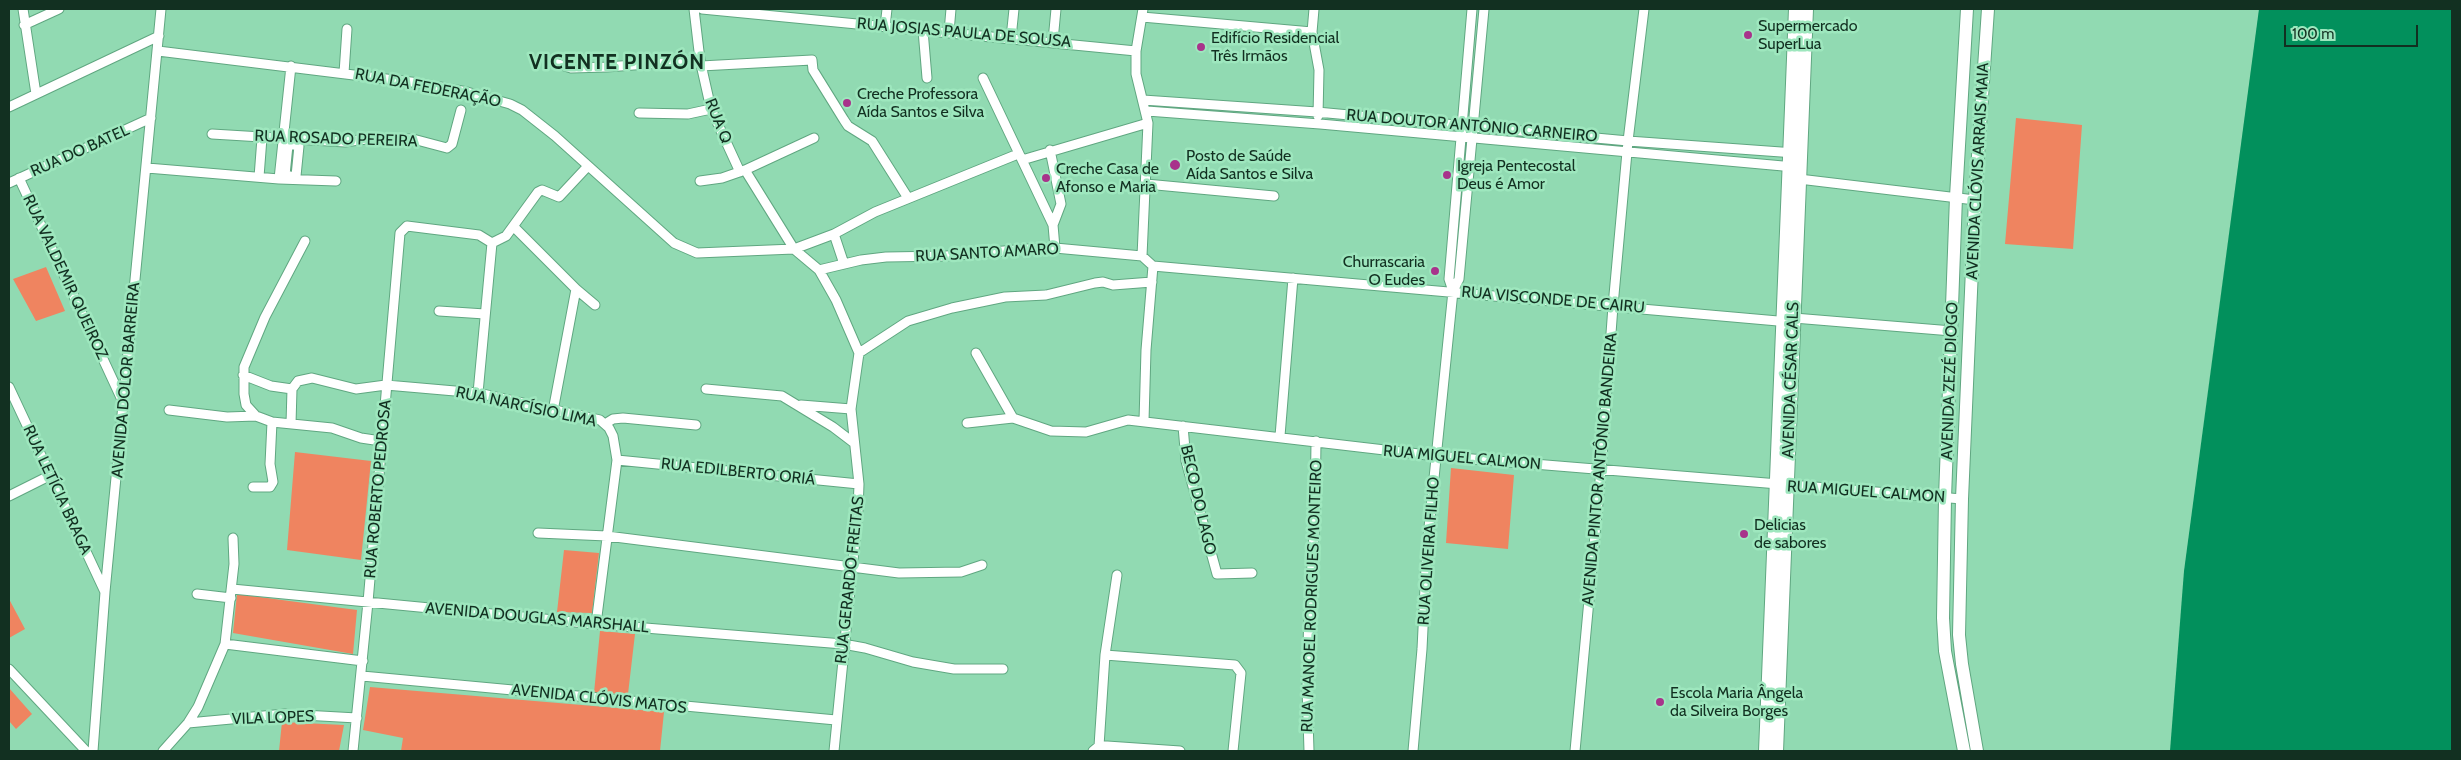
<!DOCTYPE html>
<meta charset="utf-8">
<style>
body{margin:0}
#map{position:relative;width:2461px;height:760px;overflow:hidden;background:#91dab2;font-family:Cabin,sans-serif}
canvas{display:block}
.frame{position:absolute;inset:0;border:10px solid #123021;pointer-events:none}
.scale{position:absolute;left:2284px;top:25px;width:134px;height:22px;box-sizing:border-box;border:2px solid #123021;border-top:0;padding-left:6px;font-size:15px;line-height:18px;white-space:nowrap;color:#123021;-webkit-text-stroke:4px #9ee7be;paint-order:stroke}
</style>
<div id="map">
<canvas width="2461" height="760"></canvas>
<div class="frame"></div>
<div class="scale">100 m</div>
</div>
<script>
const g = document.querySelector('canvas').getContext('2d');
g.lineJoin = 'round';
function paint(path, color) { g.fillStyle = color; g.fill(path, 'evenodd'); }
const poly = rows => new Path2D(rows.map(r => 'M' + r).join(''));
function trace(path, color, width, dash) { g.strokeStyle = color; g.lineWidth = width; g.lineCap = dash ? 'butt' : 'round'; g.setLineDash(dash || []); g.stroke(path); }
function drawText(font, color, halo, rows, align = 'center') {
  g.font = font + ' Cabin,sans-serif'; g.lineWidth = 5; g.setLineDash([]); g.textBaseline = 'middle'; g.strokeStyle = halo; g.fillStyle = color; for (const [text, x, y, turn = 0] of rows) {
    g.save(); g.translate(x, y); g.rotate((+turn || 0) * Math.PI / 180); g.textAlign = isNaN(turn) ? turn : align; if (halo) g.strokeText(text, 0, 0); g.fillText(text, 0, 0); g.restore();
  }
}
paint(poly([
 [2016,118,2082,125,2073,249,2005,244],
 [46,267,65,311,36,321,13,279],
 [295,452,371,461,361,560,287,550],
 [1451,468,1514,475,1508,549,1446,543],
 [564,550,599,553,592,613,557,612],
 [237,594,357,610,353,654,233,633],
 [9,599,25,629,9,638],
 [600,631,635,634,628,694,594,693],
 [370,687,664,712,660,751,401,751,403,738,363,730],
 [9,688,32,714,16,729,9,721],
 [282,722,344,725,339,751,279,751]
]), '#ef8460');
paint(poly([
 [2259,9,2452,9,2452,751,2170,751,2184,571]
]), '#02905c');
const street = poly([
 [23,9,36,94],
 [694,9,700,60,711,109,740,172],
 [702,9,1136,51],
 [1314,9,1312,32,1319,70,1318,116],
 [1142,17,1312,32],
 [24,25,59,9],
 [885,27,887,9],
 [923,30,927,78],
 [949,32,951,9],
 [1011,38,1014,9],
 [1053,41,1056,9],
 [158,51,419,83,467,92,510,104,522,110,555,136,674,243,697,253,794,249,834,234,875,212,1018,154],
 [552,62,571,68,607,67,700,60],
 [701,66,812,60,813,70,844,120,848,126,872,141,908,198],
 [344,73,347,29],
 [983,78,1053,225],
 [1143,100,1317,112,1628,141,1795,153],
 [9,107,159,36],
 [1147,111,1320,124,1794,167],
 [639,113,688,114,711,109],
 [212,134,345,142,366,139,413,139,447,148,452,144,461,110],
 [290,144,299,146,296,176,294,177,285,175,288,145,290,144],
 [1050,150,1061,204,1053,225,1055,248],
 [1022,160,1148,123],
 [147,168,279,179,336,181],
 [745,170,794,249,819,270,836,300,859,353,851,409,859,484,858,510,834,751],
 [259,177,262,138],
 [19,178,123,402],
 [279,179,291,66],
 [1799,179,1975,200],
 [700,181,722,178,745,170,814,138],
 [9,183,151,118],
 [1146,184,1274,196],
 [514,227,576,289,553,411],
 [834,234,844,264],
 [305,241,265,317,244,367,244,394,246,405,256,416,272,422,332,428,361,438,381,441],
 [492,243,506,236,538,192,542,190,559,197,588,166],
 [1142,256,1148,123,1136,74,1136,51,1143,9],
 [1153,266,1778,321,1794,318,1952,331],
 [819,270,861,260,886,257,946,256,1027,249,1055,248,1142,256,1153,266],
 [576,289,595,305],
 [1453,291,1449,279,1472,9],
 [439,311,485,314],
 [859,353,908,321,952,308,1005,297,1046,295,1095,283,1103,282,1113,285,1152,282],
 [976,353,1013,418],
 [243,375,271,386,292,389],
 [9,387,105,592],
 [706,389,782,396,833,427,854,443],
 [478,393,492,243],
 [801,405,851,409],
 [169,410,227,417,256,416],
 [1144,421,1146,350,1153,266],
 [967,423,1013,418,1051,431,1086,432,1128,420,1436,456,1962,499],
 [291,424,292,389,298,381,312,378,356,389,386,385,478,393,600,420,609,428,613,436,617,460,596,624],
 [605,424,613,419,623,418,696,425],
 [1183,426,1186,461,1217,574,1252,573],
 [1280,436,1293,278],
 [617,460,859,484],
 [253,487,270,487,273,482,270,464,272,422],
 [9,496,49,476],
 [538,533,607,536,899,573,961,572,982,565],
 [232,589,596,624,843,644,865,648,913,662,954,669,1003,669],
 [197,594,231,598],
 [225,644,363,661],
 [1105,655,1235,665,1241,673,1233,751],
 [9,669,86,751],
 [362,676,836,720],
 [188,723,285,714,357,718],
 [1099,746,1105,655,1117,575],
 [93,751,105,592,161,9],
 [163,751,188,723,198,707,225,644,234,564,233,538],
 [353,751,368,602,400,233,407,226,479,235,492,243],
 [1093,751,1099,746,1107,746,1180,751],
 [1309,751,1307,687,1309,609,1315,519,1316,441],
 [1413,751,1422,649,1427,547,1453,291,1459,279,1484,9],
 [1575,751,1601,470,1613,306,1628,141,1644,9]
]);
const secondary = poly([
 [1964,751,1945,651,1943,618,1945,498,1956,197,1967,9],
 [1977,751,1962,664,1959,635,1962,499,1975,200,1988,9]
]);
const primary = poly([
 [1766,751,1796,9],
 [1776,751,1806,9]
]);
trace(street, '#60a781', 11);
trace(secondary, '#60a781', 14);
trace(primary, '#60a781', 16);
trace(street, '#fff', 9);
trace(secondary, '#fff', 12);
trace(primary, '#fff', 14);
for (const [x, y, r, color] of [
 [1748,35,5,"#a8338b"],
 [1201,47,5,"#a8338b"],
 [847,103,5,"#a8338b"],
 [1175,165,6,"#a8338b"],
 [1447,175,5,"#a8338b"],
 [1046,178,5,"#a8338b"],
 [1435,271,5,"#a8338b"],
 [1744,534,5,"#a8338b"],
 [1660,702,5,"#a8338b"]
]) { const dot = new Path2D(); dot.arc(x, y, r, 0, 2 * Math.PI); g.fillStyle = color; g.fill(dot); trace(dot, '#9ee7be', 2); }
drawText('16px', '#123021', '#9ee7be', [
 ["Supermercado",1758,26],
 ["SuperLua",1758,44],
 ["Edifício Residencial",1211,38],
 ["Três Irmãos",1211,56],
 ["Creche Professora",857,94],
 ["Aída Santos e Silva",857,112],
 ["Posto de Saúde",1186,156],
 ["Aída Santos e Silva",1186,174],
 ["Igreja Pentecostal",1457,166],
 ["Deus é Amor",1457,184],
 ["Creche Casa de",1056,169],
 ["Afonso e Maria",1056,187],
 ["Churrascaria",1425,262,"right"],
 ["O Eudes",1425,280,"right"],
 ["Delicias",1754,525],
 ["de sabores",1754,543],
 ["Escola Maria Ângela",1670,693],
 ["da Silveira Borges",1670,711]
], 'left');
drawText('16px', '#123021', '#9ee7be', [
 ["RUA JOSIAS PAULA DE SOUSA",964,33,5],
 ["RUA DA FEDERAÇÃO",428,88,11],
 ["RUA Q",718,121,68],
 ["RUA DOUTOR ANTÔNIO CARNEIRO",1472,126,5],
 ["RUA ROSADO PEREIRA",336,139,2],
 ["RUA DO BATEL",80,151,-24],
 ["AVENIDA CLÓVIS ARRAIS MAIA",1978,171,-87],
 ["RUA SANTO AMARO",987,253,-3],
 ["RUA VALDEMIR QUEIROZ",65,277,65],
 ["RUA VISCONDE DE CAIRU",1553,300,5],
 ["AVENIDA DOLOR BARREIRA",126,380,-85],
 ["AVENIDA CÉSAR CALS",1791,380,-88],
 ["AVENIDA ZEZÉ DIOGO",1950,381,-88],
 ["RUA NARCÍSIO LIMA",526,407,12],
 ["RUA MIGUEL CALMON",1462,458,5],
 ["AVENIDA PINTOR ANTÔNIO BANDEIRA",1600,469,-85],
 ["RUA EDILBERTO ORIÁ",738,472,6],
 ["RUA ROBERTO PEDROSA",378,489,-85],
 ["RUA LETÍCIA BRAGA",57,490,65],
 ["RUA MIGUEL CALMON",1866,492,4],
 ["BECO DO LAGO",1198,500,77],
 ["RUA OLIVEIRA FILHO",1429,551,-86],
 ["RUA GERARDO FREITAS",850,580,-84],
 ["RUA MANOEL RODRIGUES MONTEIRO",1312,596,-88],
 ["AVENIDA DOUGLAS MARSHALL",537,618,5],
 ["AVENIDA CLÓVIS MATOS",599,699,6],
 ["VILA LOPES",273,718,-2]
]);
g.letterSpacing = '1px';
drawText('bold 21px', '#123021', '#9ee7be', [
 ["VICENTE PINZÓN",617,63]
]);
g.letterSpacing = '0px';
</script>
